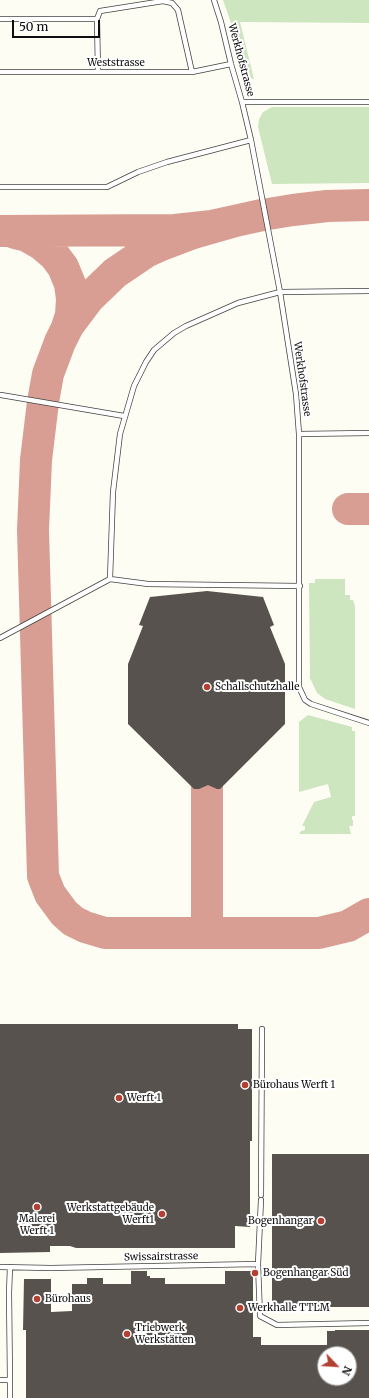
<!DOCTYPE html>
<meta charset="utf-8">
<style>
body{margin:0}
#map{position:relative;width:369px;height:1398px;overflow:hidden;background:#fefdf3;font-family:Merriweather,serif}
canvas{display:block}
.north{position:absolute;left:317px;top:1346px;width:40px;height:40px;box-sizing:border-box;background:#fff;border:1px solid #9f9f9f;border-radius:50%;rotate:115deg;font-size:11px;font-weight:700;line-height:16px;text-align:center;color:#0f0f0f}
.north::after{content:'';display:block;margin:auto;width:14px;height:18px;background:#b44033;clip-path:polygon(50% 0,100% 100%,50% 72%,0 100%)}
.scale{position:absolute;left:12px;top:20px;width:88px;height:18px;box-sizing:border-box;border:2px solid #0f0f0f;border-top:0;padding-left:5px;font-size:12px;line-height:14px;white-space:nowrap;color:#0f0f0f;-webkit-text-stroke:3px #fff;paint-order:stroke}
</style>
<div id="map">
<canvas width="369" height="1398"></canvas>
<div class="north">N</div>
<div class="scale">50 m</div>
</div>
<script>
const g = document.querySelector('canvas').getContext('2d');
g.lineJoin = 'round';
function paint(path, color) { g.fillStyle = color; g.fill(path, 'evenodd'); }
const poly = rows => new Path2D(rows.map(r => 'M' + r).join(''));
function trace(path, color, width, dash) { g.strokeStyle = color; g.lineWidth = width; g.lineCap = dash ? 'butt' : 'round'; g.setLineDash(dash || []); g.stroke(path); }
function drawText(font, color, halo, rows, align = 'center') {
  g.font = font + ' Merriweather,serif'; g.lineWidth = 4; g.setLineDash([]); g.textBaseline = 'middle'; g.strokeStyle = halo; g.fillStyle = color; for (const [text, x, y, turn = 0] of rows) {
    g.save(); g.translate(x, y); g.rotate((+turn || 0) * Math.PI / 180); g.textAlign = isNaN(turn) ? turn : align; if (halo) g.strokeText(text, 0, 0); g.fillText(text, 0, 0); g.restore();
  }
}
paint(poly([
 [223,0,369,0,369,23,240,22,254,79,246,77,230,20],
 [272,107,369,107,369,183,272,184,258,127,259,119,263,112],
 [315,579,345,579,345,595,350,595,350,600,353,600,355,606,355,709,325,699,317,693,310,678,309,583,315,583],
 [308,715,352,727,352,731,355,731,355,816,352,816,352,820,353,820,353,826,349,826,351,834,299,834,301,831,305,830,305,826,302,826,314,802,331,797,328,784,299,792,299,722]
]), '#cde6bf');
trace(poly([
 [235,221,193,233,164,244,146,252,115,273,89,298,68,326,60,342,48,374,43,402,36,460,33,530,43,876,50,894,64,913,73,921,85,927,105,933,319,933,348,926,369,914],
 [0,231,175,230,212,226,262,215,293,210,327,206,369,205],
 [15,233,27,236,41,244,54,255,63,267,70,284,72,299,71,315,67,327],
 [348,509,369,509],
 [207,742,207,933]
]), '#d99e93', 32);
paint(poly([
 [207,591,263,597,274,625,270,627,285,664,285,724,220,789,217,789,208,785,199,789,194,789,128,724,128,664,143,626,139,625,150,597],
 [0,1024,238,1024,238,1029,252,1029,252,1141,250,1141,250,1227,235,1226,235,1248,76,1248,70,1246,50,1246,50,1252,0,1253],
 [272,1154,369,1154,369,1307,272,1307],
 [131,1271,147,1271,147,1276,150,1276,150,1278,165,1278,165,1284,225,1284,225,1271,253,1271,253,1337,261,1337,261,1345,327,1345,327,1331,335,1331,335,1330,369,1330,369,1398,26,1398,26,1330,23,1330,24,1279,51,1279,51,1312,72,1311,72,1284,87,1284,87,1278,103,1278,103,1284,131,1284],
 [325,1354,349,1354,349,1378,325,1378]
]), '#57524d');
const lane = poly([
 [214,0,221,22,231,64,242,102,251,140,280,292,296,394,299,434,299,687,305,700,311,704,369,723],
 [0,19,97,19,100,11,163,1,172,3,178,10,192,72],
 [97,19,98,72],
 [0,72,192,72,231,64],
 [242,102,369,102],
 [0,187,107,187,138,172,167,162,251,140],
 [1,395,124,416],
 [299,434,369,433],
 [110,579,113,492,120,434,134,386,146,362,154,350,174,333,186,326,238,303,280,292,369,291],
 [0,638,110,579,148,584,300,586],
 [261,1195,262,1029],
 [258,1264,260,1316,277,1325,369,1323],
 [0,1267,51,1268,258,1264,261,1200],
 [0,1380,10,1380,9,1293,10,1267],
 [10,1380,10,1398]
]);
trace(lane, '#424242', 6);
trace(lane, '#fff', 4.5);
for (const [x, y, r, color] of [
 [207,687,4,"#b44033"],
 [245,1085,4,"#b44033"],
 [119,1098,4,"#b44033"],
 [37,1207,4,"#b44033"],
 [162,1214,4,"#b44033"],
 [321,1221,4,"#b44033"],
 [255,1273,4,"#b44033"],
 [37,1299,4,"#b44033"],
 [240,1308,4,"#b44033"],
 [127,1334,4,"#b44033"]
]) { const dot = new Path2D(); dot.arc(x, y, r, 0, 2 * Math.PI); g.fillStyle = color; g.fill(dot); trace(dot, '#fff', 1.5); }
drawText('10px', '#0f0f0f', '#fff', [
 ["Werkhofstrasse",241,60,75],
 ["Weststrasse",116,63],
 ["Werkhofstrasse",302,379,82],
 ["Swissairstrasse",161,1257,-1]
]);
drawText('10px', '#0f0f0f', '#fff', [
 ["Schallschutzhalle",215,687],
 ["Bürohaus Werft 1",253,1085],
 ["Werft 1",127,1098],
 ["Werkstattgebäude",154,1208,"right"],
 ["Werft1",154,1220,"right"],
 ["Malerei",37,1219,"center"],
 ["Werft 1",37,1231,"center"],
 ["Bogenhangar",313,1221,"right"],
 ["Bogenhangar Süd",263,1273],
 ["Bürohaus",45,1299],
 ["Werkhalle TTLM",248,1308],
 ["Triebwerk",135,1328],
 ["Werkstätten",135,1340]
], 'left');
</script>
